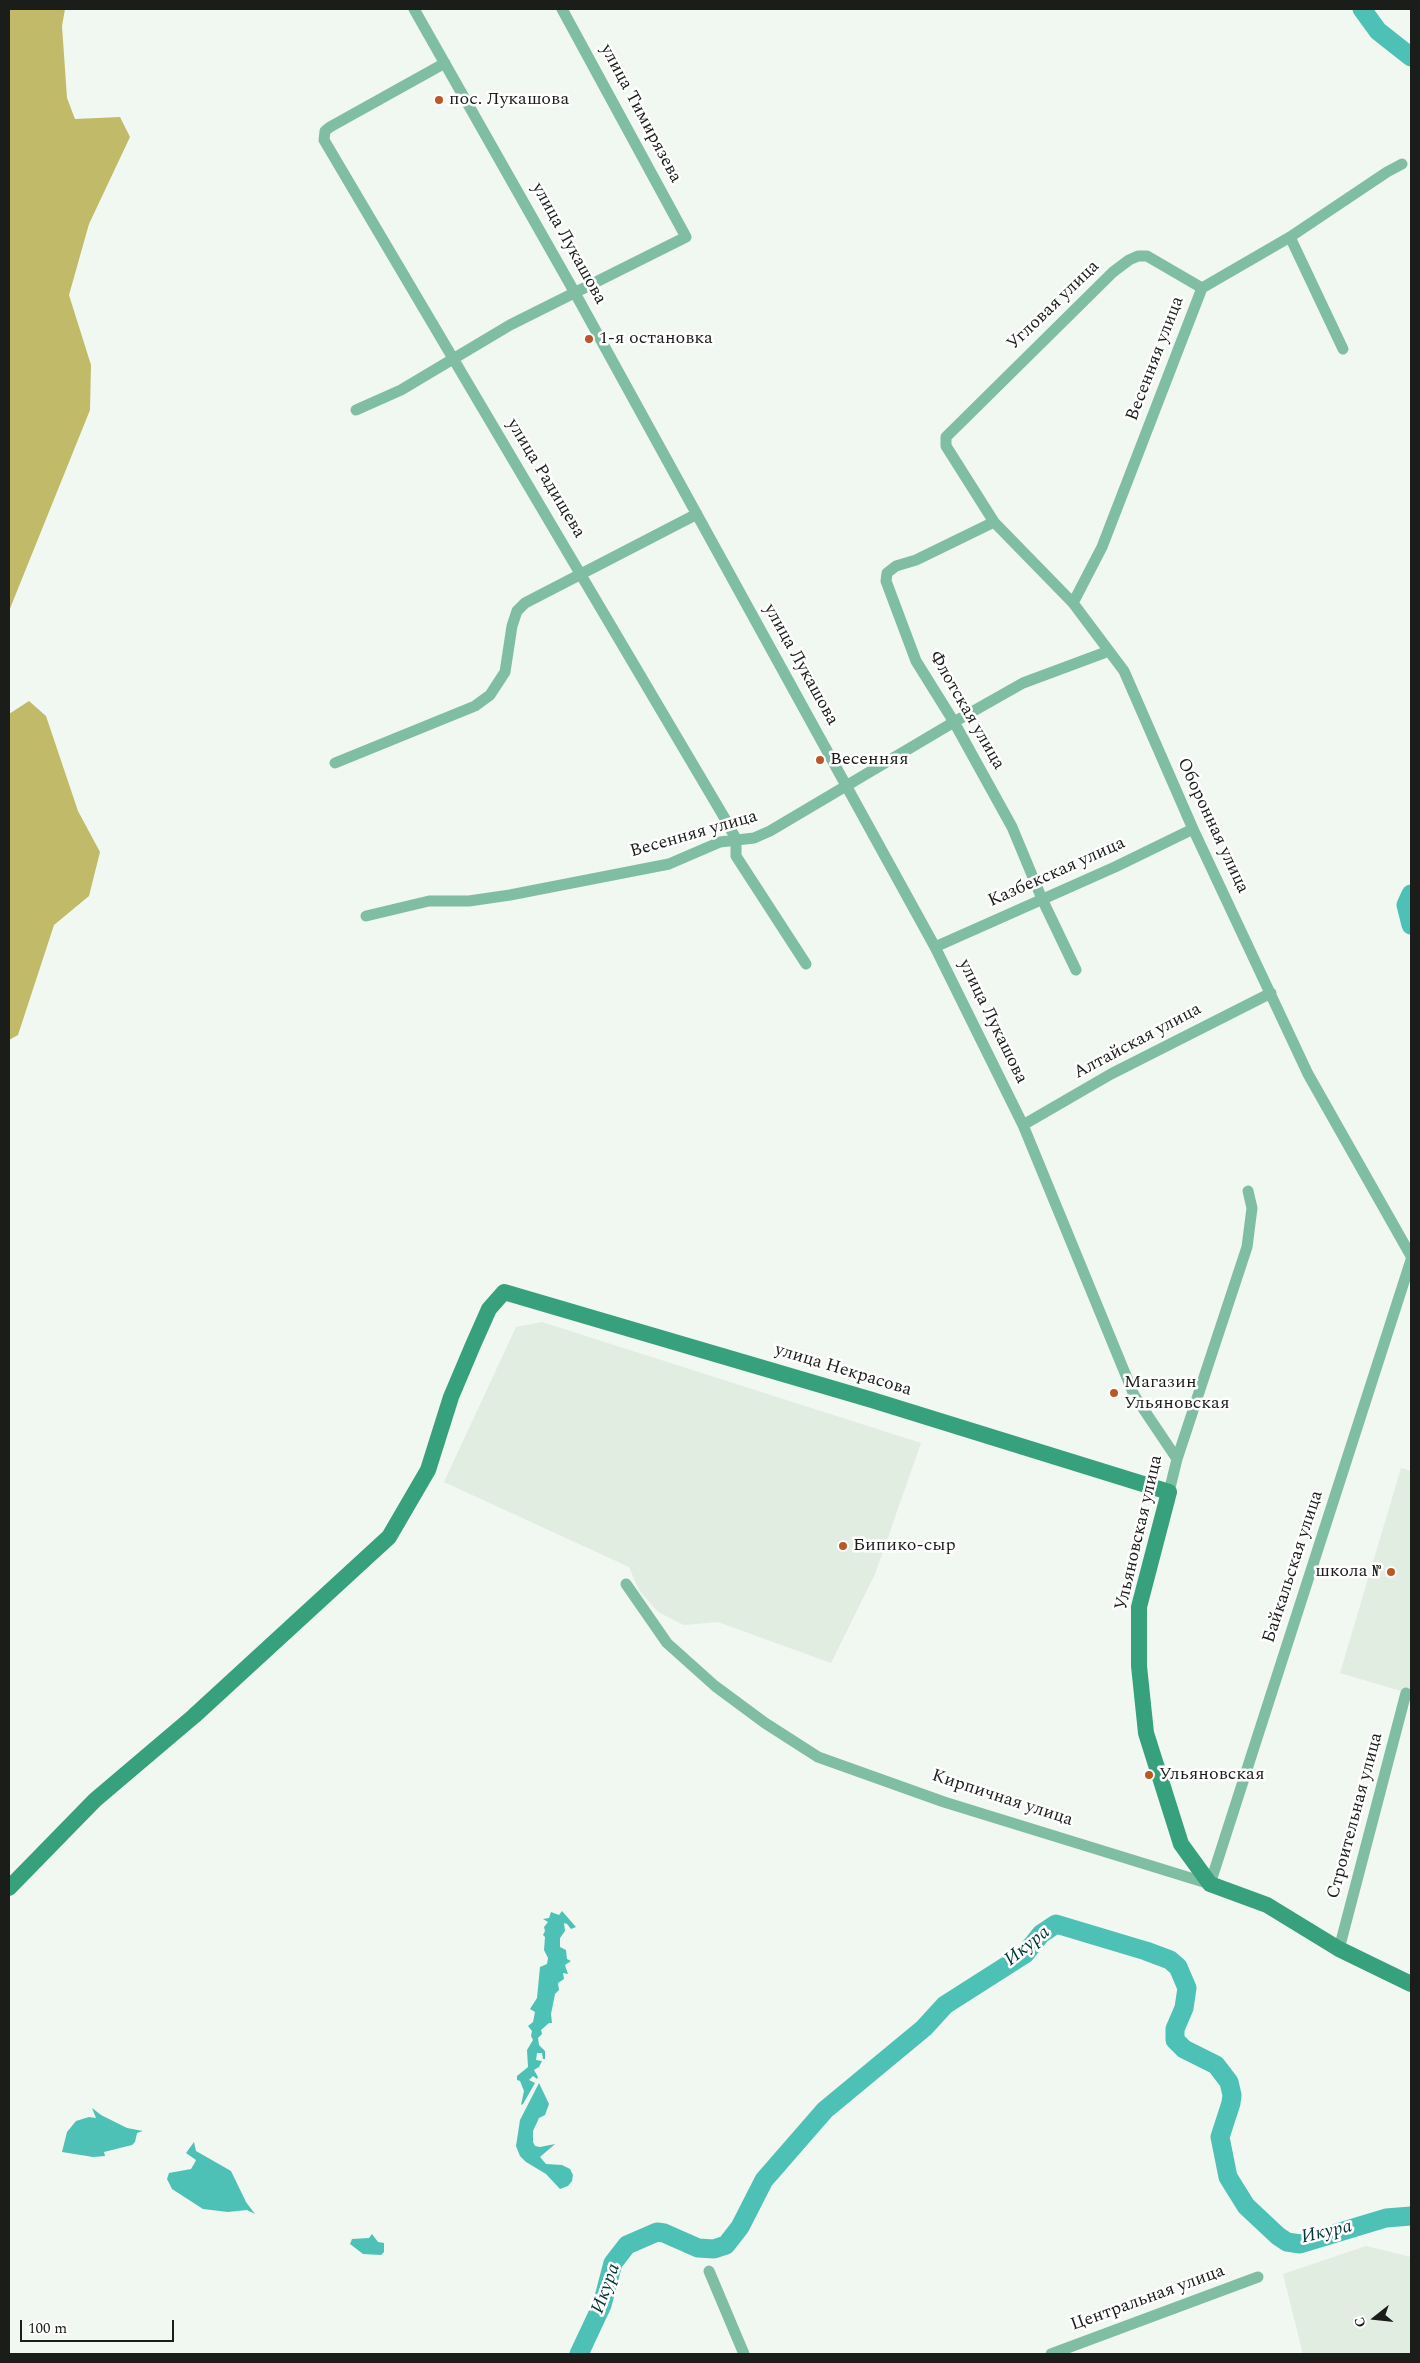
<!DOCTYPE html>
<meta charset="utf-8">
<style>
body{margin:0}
#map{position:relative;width:1420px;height:2363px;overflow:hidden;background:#f1f7f1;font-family:Spectral,serif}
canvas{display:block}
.frame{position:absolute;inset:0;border:10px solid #1b1d1b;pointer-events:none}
.north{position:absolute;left:1350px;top:2293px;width:50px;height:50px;-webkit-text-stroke:4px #fff;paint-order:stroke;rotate:254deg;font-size:14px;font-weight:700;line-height:20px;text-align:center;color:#1b1d1b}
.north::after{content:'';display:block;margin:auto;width:18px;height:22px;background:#1b1d1b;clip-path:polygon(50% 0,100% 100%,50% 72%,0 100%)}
.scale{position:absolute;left:20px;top:2320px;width:154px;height:22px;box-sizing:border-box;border:2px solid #1b1d1b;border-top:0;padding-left:6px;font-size:15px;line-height:18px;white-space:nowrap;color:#1b1d1b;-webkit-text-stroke:4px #fff;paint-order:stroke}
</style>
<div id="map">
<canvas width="1420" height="2363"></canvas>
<div class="frame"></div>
<div class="north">С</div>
<div class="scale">100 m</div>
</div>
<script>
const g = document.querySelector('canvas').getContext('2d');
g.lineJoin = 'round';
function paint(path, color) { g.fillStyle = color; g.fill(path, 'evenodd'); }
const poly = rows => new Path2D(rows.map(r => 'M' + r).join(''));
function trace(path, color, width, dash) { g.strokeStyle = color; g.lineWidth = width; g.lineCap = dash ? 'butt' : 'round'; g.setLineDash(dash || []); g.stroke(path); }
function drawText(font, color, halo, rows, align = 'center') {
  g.font = font + ' Spectral,serif'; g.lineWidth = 5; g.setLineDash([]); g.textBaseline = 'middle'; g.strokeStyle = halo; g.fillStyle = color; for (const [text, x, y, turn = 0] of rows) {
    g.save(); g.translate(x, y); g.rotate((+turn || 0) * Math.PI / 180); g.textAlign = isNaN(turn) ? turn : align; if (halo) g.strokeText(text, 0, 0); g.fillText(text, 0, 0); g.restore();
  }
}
paint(poly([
 [542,1322,921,1443,875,1574,831,1663,718,1622,684,1625,658,1612,639,1590,629,1567,444,1482,516,1327],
 [1401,1468,1411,1471,1411,1694,1340,1673],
 [1366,2246,1411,2257,1411,2354,1303,2354,1283,2274]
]), '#e1ede1');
paint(poly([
 [9,9,65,9,62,26,67,98,75,119,120,117,130,137,89,224,69,295,91,365,90,410,9,611],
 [29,701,46,716,78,811,100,852,89,896,54,925,18,1035,9,1040,9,714]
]), '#c1bb69');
paint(poly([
 [562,1911,576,1927,571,1929,567,1924,564,1923,565,1931,560,1938,560,1947,566,1950,567,1959,571,1961,565,1965,568,1974,563,1973,564,1979,558,1983,559,1990,555,1994,551,2014,552,2023,549,2023,541,2030,542,2034,538,2038,539,2045,545,2051,545,2059,543,2059,542,2053,537,2053,536,2060,542,2061,539,2067,534,2070,538,2077,537,2079,533,2076,529,2080,535,2083,523,2104,521,2105,524,2091,520,2081,517,2080,517,2076,528,2067,527,2050,533,2040,531,2036,532,2031,528,2026,533,2022,535,2012,530,2009,537,1998,540,1967,547,1964,548,1958,544,1950,545,1937,543,1935,545,1931,544,1927,548,1922,543,1919,549,1918,551,1912,559,1915],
 [539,2083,549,2104,545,2115,539,2118,533,2131,533,2142,535,2146,540,2147,555,2144,540,2157,546,2164,562,2165,570,2169,573,2175,572,2181,568,2186,560,2189,546,2174,526,2162,520,2156,516,2146,520,2120],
 [92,2108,101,2115,127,2128,143,2131,137,2133,135,2142,132,2145,104,2152,105,2156,93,2157,62,2152,67,2132,76,2121,89,2117,96,2118],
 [194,2142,196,2151,231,2171,246,2202,255,2214,247,2210,228,2212,203,2209,172,2189,167,2179,169,2173,191,2169,194,2164,196,2160,186,2153],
 [372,2234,378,2242,384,2243,384,2252,381,2255,363,2254,350,2244,352,2239,369,2238]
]), '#4ec1b7');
trace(poly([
 [1362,9,1378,31,1411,57],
 [1411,894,1406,905,1411,925],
 [579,2354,602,2305,613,2263,627,2245,657,2232,664,2233,698,2248,714,2249,726,2245,740,2227,764,2180,825,2110,924,2028,945,2005,1025,1954,1041,1934,1056,1924,1146,1951,1170,1960,1178,1967,1187,1988,1184,2008,1175,2029,1175,2040,1184,2049,1216,2065,1229,2082,1232,2095,1231,2103,1220,2137,1228,2177,1246,2206,1278,2236,1287,2242,1300,2244,1386,2218,1411,2216]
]), '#4ec1b7', 19);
trace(poly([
 [414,9,575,293,935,947,1023,1125,1134,1395,1177,1459],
 [445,63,330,127,325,131,324,140,724,817,736,839,736,856,806,964],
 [1290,237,1343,349],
 [1202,288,1147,256,1138,256,1129,260,1113,272,946,437,946,446,994,522,1073,603,1124,671,1193,829,1308,1074,1411,1256],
 [356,410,401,390,510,325,686,237,562,9],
 [994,522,916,560,896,566,887,573,886,581,916,661,954,722,1012,827,1042,899,1076,970],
 [1073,603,1102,547,1202,288,1290,237,1387,172,1402,164],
 [335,763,475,706,490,695,505,672,512,626,517,611,525,603,697,514],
 [366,916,429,901,469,901,510,895,669,864,720,842,754,838,770,831,954,722,1023,683,1109,651],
 [935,947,1115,867,1193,829],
 [1023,1125,1111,1074,1271,993],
 [1169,1492,1177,1459,1247,1247,1252,1208,1248,1191],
 [626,1584,667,1643,715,1686,765,1723,818,1757,944,1802,1210,1884,1411,1260],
 [1339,1949,1406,1693],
 [709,2271,744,2354],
 [1051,2354,1258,2277]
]), '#80bea4', 11);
trace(poly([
 [9,1888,95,1800,194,1716,389,1537,428,1470,451,1397,473,1345,489,1309,504,1292,872,1400,1169,1492,1139,1607,1139,1666,1146,1733,1181,1844,1210,1884,1267,1905,1339,1949,1411,1984]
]), '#37a17d', 16);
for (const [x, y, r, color] of [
 [439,100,5,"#bc5627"],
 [589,339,5,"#bc5627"],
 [820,760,5,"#bc5627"],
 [1114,1393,5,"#bc5627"],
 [843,1546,5,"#bc5627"],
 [1391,1572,5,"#bc5627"],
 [1149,1775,5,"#bc5627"]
]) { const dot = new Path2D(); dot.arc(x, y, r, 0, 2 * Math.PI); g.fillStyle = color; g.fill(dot); trace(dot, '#fff', 2); }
drawText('18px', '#1b1d1b', '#fff', [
 ["пос. Лукашова",449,100],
 ["1-я остановка",599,339],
 ["Весенняя",830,760],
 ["Магазин",1124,1383],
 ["Ульяновская",1124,1404],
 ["Бипико-сыр",853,1546],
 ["школа №",1381,1572,"right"],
 ["Ульяновская",1159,1775]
], 'left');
drawText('18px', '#1b1d1b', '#fff', [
 ["улица Тимирязева",640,114,62],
 ["улица Лукашова",568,244,61],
 ["Угловая улица",1054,306,-44],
 ["Весенняя улица",1156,359,-69],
 ["улица Радищева",545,479,59],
 ["улица Лукашова",800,665,61],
 ["Флотская улица",966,711,60],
 ["Оборонная улица",1212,826,65],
 ["Весенняя улица",694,835,-16],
 ["Казбекская улица",1057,873,-24],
 ["улица Лукашова",992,1022,64],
 ["Алтайская улица",1138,1042,-28],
 ["улица Некрасова",843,1371,17],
 ["Ульяновская улица",1140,1533,-77],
 ["Байкальская улица",1294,1567,-72],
 ["Кирпичная улица",1002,1799,18],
 ["Строительная улица",1356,1816,-75],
 ["Центральная улица",1148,2299,-20]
]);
drawText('italic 19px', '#003733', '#fff', [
 ["Икура",1028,1947,-39],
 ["Икура",1327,2233,-13],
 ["Икура",607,2289,-70]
]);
</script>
